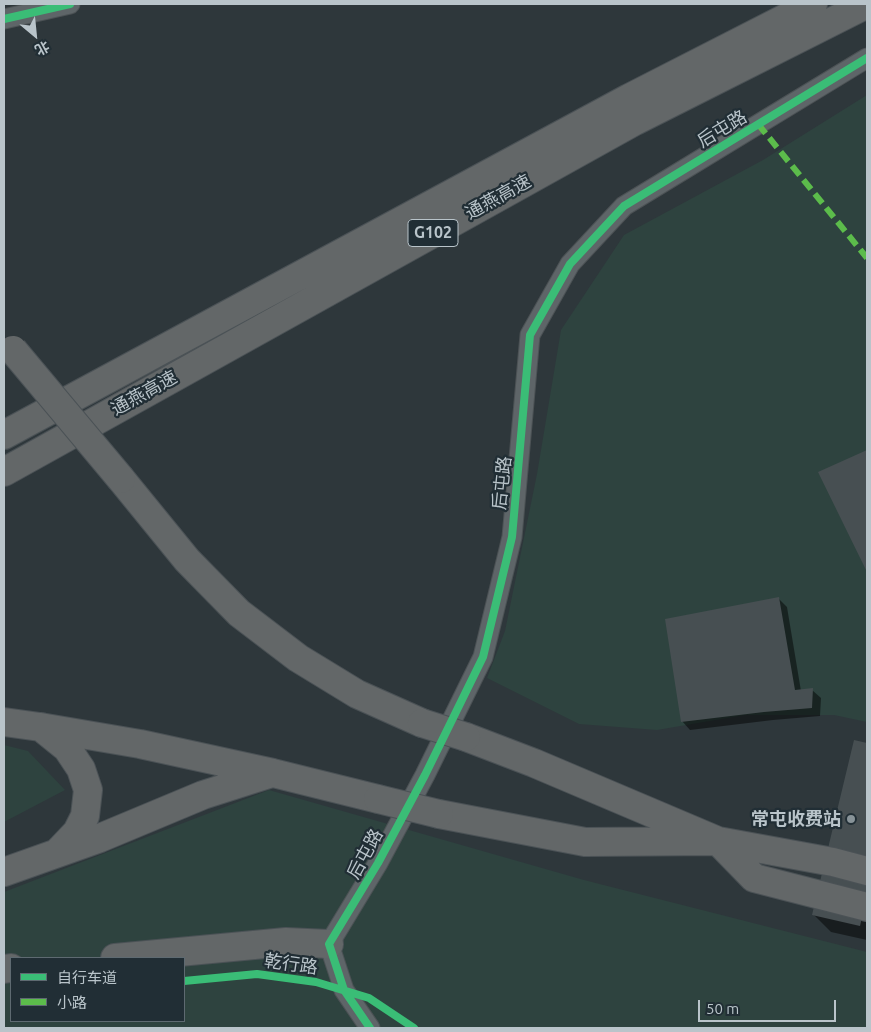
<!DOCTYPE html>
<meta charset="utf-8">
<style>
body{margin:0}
#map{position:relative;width:871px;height:1032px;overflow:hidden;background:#2e373b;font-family:Ubuntu,"Noto Sans SC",sans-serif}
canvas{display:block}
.frame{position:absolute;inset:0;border:5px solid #b9c4ca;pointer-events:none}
.legend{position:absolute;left:10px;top:957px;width:175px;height:65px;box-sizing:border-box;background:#212e35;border:1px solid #5e6a71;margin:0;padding:6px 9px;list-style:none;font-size:15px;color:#b9c4ca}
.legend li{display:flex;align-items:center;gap:10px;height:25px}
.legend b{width:25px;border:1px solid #5e6a71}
.north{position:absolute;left:10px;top:10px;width:50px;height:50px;-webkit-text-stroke:4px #212e35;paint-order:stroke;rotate:152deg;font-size:14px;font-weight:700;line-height:20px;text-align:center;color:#b9c4ca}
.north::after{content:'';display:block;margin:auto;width:18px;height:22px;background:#b9c4ca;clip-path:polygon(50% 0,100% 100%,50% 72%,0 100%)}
.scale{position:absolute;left:698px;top:1000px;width:138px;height:22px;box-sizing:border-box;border:2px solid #b9c4ca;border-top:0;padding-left:6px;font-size:15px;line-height:18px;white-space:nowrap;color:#b9c4ca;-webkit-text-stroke:4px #212e35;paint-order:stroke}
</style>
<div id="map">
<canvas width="871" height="1032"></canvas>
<div class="frame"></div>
<ul class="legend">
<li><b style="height:6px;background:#3abd76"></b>自行车道</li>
<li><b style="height:6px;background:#5cbc4b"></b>小路</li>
</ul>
<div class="north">北</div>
<div class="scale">50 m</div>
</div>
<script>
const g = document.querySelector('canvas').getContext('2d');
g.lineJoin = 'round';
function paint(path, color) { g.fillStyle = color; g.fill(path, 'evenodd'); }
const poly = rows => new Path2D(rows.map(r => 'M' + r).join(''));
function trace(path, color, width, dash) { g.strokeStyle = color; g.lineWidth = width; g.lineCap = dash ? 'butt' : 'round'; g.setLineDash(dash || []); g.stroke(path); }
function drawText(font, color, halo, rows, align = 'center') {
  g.font = font + ' Ubuntu,"Noto Sans SC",sans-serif'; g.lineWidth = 4.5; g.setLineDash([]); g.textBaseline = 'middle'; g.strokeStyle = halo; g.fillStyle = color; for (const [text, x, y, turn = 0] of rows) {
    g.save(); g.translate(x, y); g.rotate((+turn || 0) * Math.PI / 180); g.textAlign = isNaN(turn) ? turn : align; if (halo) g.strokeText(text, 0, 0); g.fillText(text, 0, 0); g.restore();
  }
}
paint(poly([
 [867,95,867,722,834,715,745,715,657,730,579,724,487,678,505,631,537,474,561,330,624,235,763,160],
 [4,745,28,751,65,790,4,822],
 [269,790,584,880,867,952,867,1028,4,1028,4,892],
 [11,958,184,958,184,1021,11,1021]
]), '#2e433f');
paint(poly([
 [867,451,867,569,820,473],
 [778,598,787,607,801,691,812,690,821,698,820,716,773,720,690,730,682,721],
 [855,742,867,745,867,940,831,932,814,915]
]), '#0007');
paint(poly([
 [867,450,867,572,818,472],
 [779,597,795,690,813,688,812,708,764,712,681,722,665,619],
 [854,740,867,743,867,895,860,926,812,915]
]), '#474f52');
const street = poly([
 [4,19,70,4],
 [370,1028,344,990,329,944,378,863,425,775,483,657,512,537,530,335,570,264,624,206,867,58]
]);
const highway = poly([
 [4,435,629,98,813,4],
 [4,472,635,121,867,4],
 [121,479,187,560,239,613,298,658,357,694,422,723],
 [4,722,40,727,140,744,273,773,378,799],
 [41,727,67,748,81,769,88,790,85,816,77,832,58,852],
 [466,737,534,763,718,841,754,878,867,907],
 [439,814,585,842,718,841,833,862,867,871],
 [4,872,100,838,203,795,272,773],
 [115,958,286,942,329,944],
 [4,969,11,968]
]);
trace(street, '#4c5255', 21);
trace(highway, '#4b5256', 30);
trace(street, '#5e6568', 19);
trace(highway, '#636768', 28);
const highwayBridge = poly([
 [13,350,121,479],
 [422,723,466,737],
 [378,799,439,814]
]);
trace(highwayBridge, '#4b5256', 30, []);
trace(highwayBridge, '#636768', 28);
trace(poly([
 [758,124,867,258]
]), '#5cbc4b', 6, [12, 6]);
trace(poly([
 [4,19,70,4],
 [184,981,257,974,316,982,369,998,414,1028],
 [370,1028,344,990,329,944,378,863,425,775,483,657,512,537,530,335,570,264,624,206,867,58]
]), '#3abd76', 8);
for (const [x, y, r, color] of [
 [851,819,5,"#889398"]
]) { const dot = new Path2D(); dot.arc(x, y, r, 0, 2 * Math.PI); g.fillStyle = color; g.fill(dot); trace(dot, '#212e35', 2); }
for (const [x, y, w] of [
 [433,233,50]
]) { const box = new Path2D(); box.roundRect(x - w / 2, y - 13.5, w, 27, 4); g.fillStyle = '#212e35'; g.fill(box); trace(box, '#b9c4ca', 1); }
drawText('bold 16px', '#b9c4ca', null, [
 ["G102",433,233]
]);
drawText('18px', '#b9c4ca', '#212e35', [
 ["后屯路",722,129,-31],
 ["通燕高速",498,197,-29],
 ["通燕高速",144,393,-29],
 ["后屯路",502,483,-84],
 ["后屯路",365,854,-61],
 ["乾行路",291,964,8]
]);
drawText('bold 18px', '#b9c4ca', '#212e35', [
 ["常屯收费站",841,819]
], 'right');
</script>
